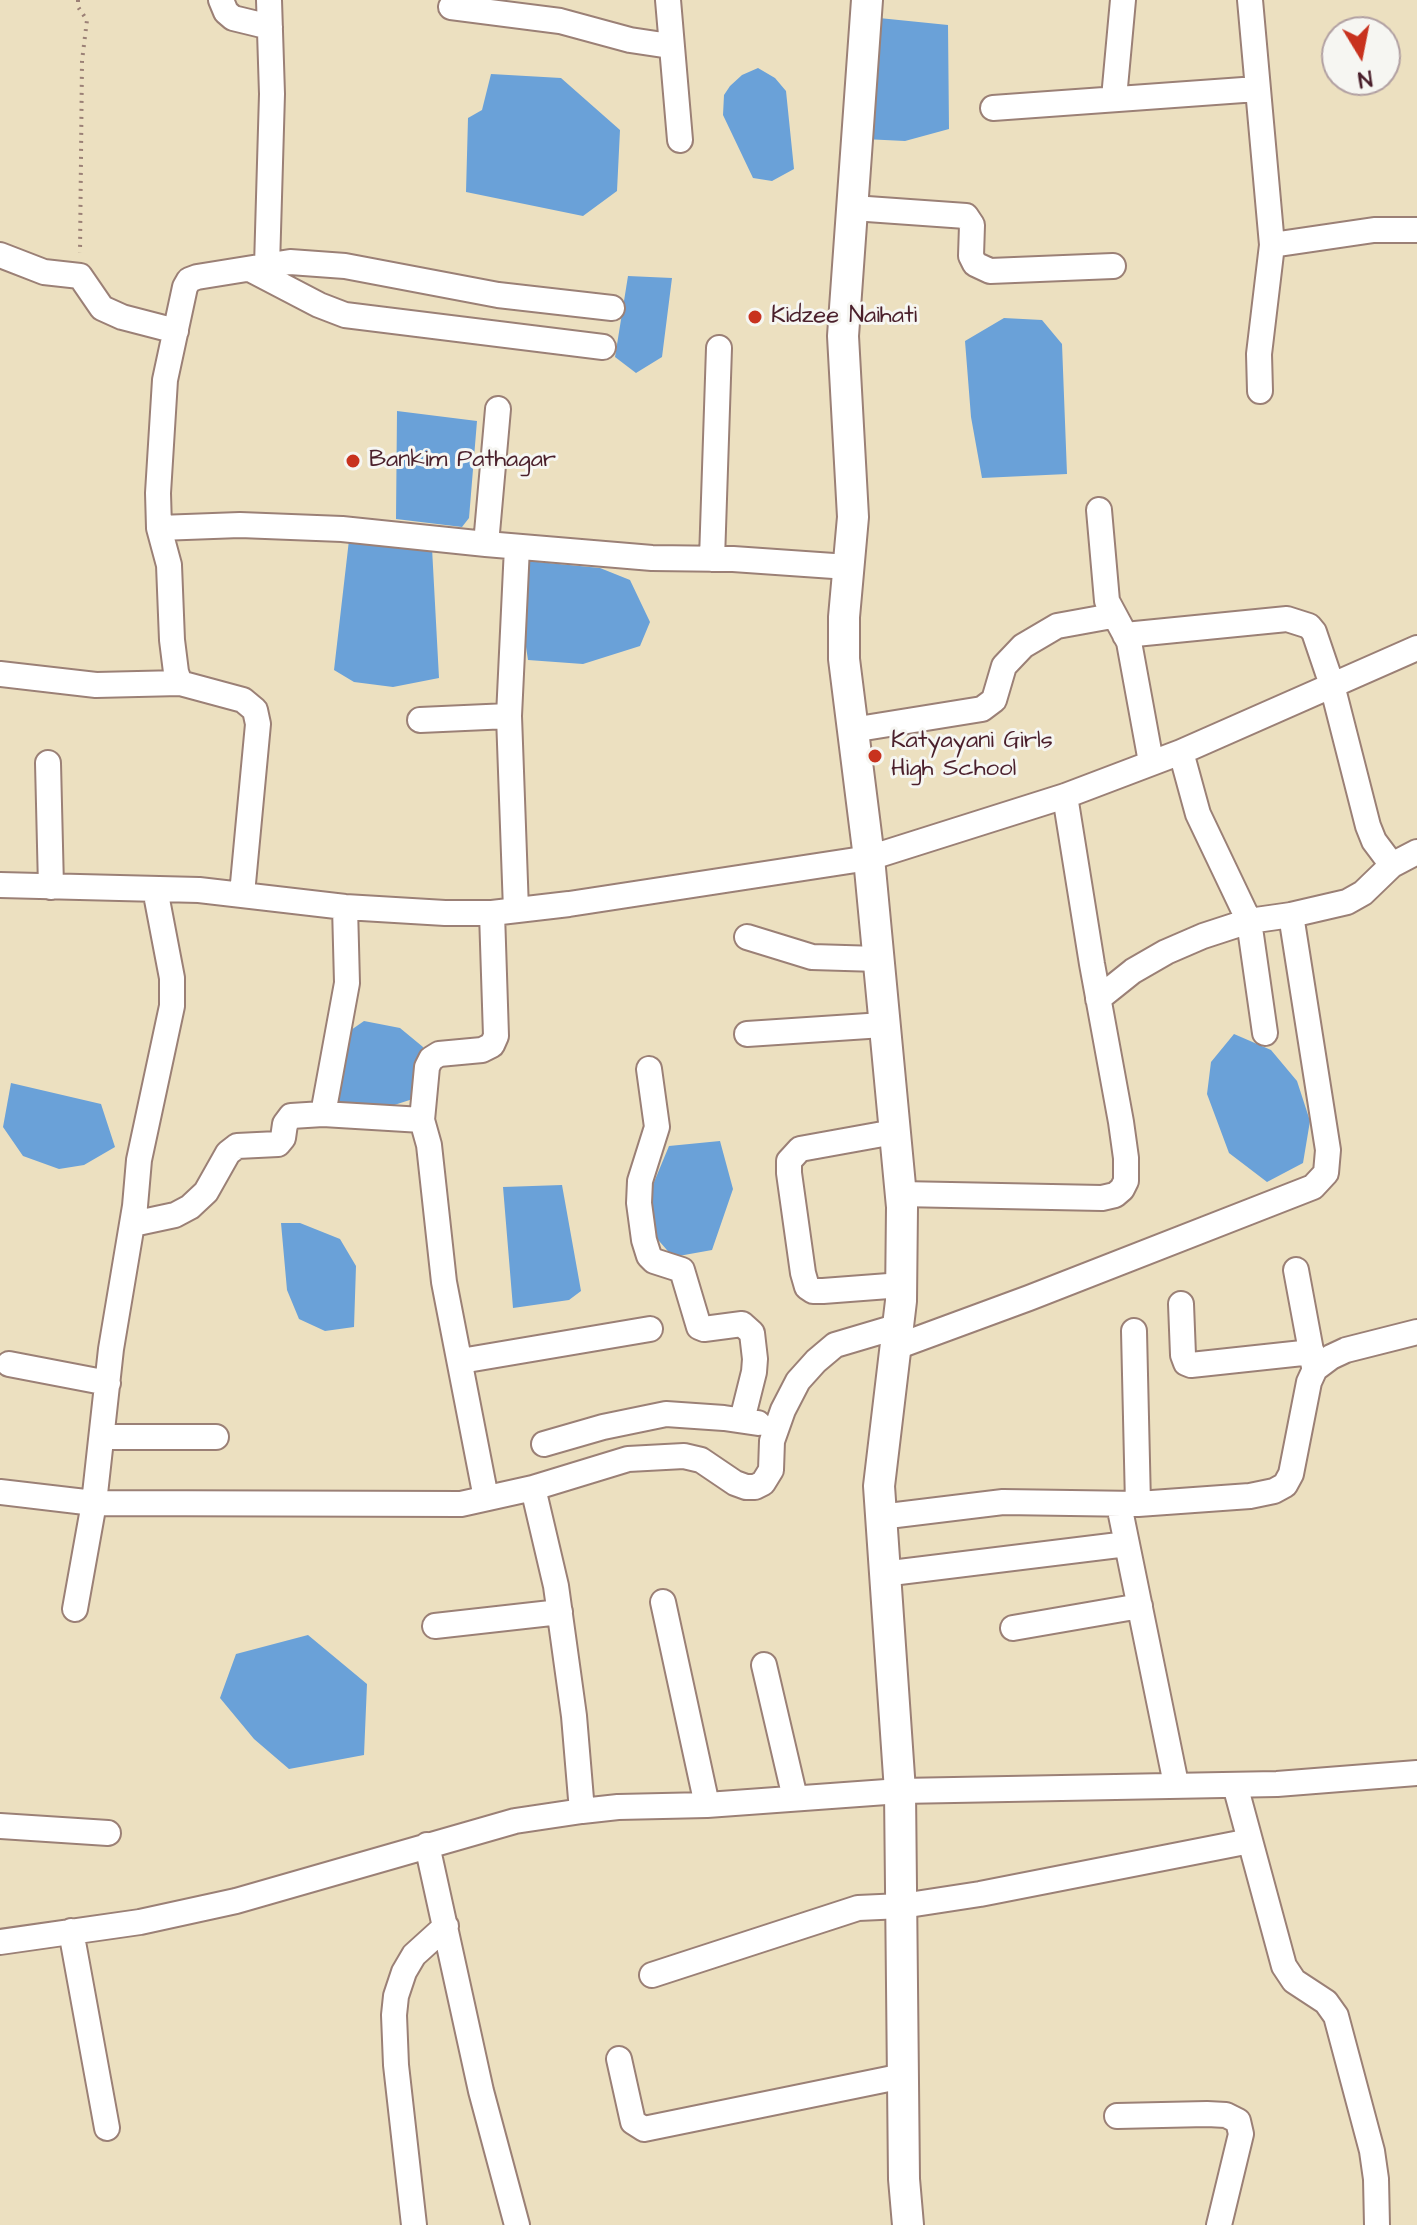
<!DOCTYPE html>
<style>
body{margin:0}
#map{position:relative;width:1417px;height:2225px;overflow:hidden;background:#ece0c0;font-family:"Architects Daughter",sans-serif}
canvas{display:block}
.north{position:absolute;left:1321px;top:16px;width:80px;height:80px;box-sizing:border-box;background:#f6f6f2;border:2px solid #b1a0a2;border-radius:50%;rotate:170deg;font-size:22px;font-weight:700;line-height:32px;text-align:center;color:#4a1f2b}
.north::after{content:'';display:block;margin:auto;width:28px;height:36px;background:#c8321e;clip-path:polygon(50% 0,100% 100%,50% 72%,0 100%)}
</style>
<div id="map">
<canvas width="1417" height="2225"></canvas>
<div class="north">N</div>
</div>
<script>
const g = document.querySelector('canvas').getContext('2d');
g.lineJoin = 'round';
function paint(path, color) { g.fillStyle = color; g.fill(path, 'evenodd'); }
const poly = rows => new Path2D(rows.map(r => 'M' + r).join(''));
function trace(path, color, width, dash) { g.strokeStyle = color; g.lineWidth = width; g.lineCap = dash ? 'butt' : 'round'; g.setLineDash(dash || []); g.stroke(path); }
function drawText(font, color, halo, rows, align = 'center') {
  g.font = font + ' "Architects Daughter",sans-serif'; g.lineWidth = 6; g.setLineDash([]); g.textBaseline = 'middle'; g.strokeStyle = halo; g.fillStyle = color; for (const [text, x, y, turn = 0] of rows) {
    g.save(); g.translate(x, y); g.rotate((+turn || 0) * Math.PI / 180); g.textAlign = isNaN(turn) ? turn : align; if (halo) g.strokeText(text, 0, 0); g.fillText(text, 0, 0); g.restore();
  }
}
paint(poly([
 [879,18,948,25,949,129,905,141,864,139],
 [758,68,775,78,786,91,794,169,772,181,753,178,723,115,724,95,730,86,742,75],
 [491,74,561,78,620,130,617,191,583,216,466,192,468,118,482,110],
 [628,276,672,278,662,357,636,373,615,357],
 [1004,318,1042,320,1062,344,1067,474,982,478,971,417,965,341],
 [397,411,477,421,469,518,462,527,396,519],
 [349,540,432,548,439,678,393,687,354,682,334,670],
 [528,561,600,568,630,580,650,622,640,646,583,664,528,660,523,627],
 [364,1021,400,1028,423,1047,422,1096,382,1109,331,1103,341,1037],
 [1234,1034,1271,1050,1297,1081,1310,1121,1303,1163,1267,1182,1229,1153,1207,1094,1211,1062],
 [11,1083,101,1104,115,1147,84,1165,59,1169,23,1156,3,1127],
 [720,1141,733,1189,712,1250,673,1257,653,1234,647,1199,669,1146],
 [562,1185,581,1291,569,1300,513,1308,503,1187],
 [281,1223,300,1223,340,1239,356,1266,354,1327,325,1331,299,1319,287,1290],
 [308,1635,367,1684,364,1755,289,1769,254,1739,220,1698,236,1654]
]), '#6aa1d8');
const minor = poly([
 [221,0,226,12,233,18,270,27],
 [668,0,680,140],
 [1250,0,1272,245,1374,230,1417,230],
 [451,7,560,21,630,40,670,46],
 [1114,98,1123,0],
 [993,108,1257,89],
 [853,208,966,216,972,225,971,256,975,264,990,271,1113,266],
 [0,255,44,272,80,276,102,308,122,317,176,331],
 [267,266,272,94,269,0],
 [250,269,319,305,345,315,603,347],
 [612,308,498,295,345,266,290,262,197,277,189,280,185,287,165,380,158,493,159,528,240,525,342,529,486,544,652,558,733,559,848,567],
 [1260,391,1259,354,1272,245],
 [1099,510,1107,601,1129,642,1151,762],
 [159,528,169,565,172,640,176,672,180,683,243,700,255,710,258,724,242,894],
 [486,544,498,409],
 [712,559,719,348],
 [1125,635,1287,619,1309,626,1314,632,1332,685,1368,826,1374,841,1392,865],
 [0,674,96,685,180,683],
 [509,716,516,910],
 [420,720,509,716,517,547],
 [852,730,982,709,994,700,1004,666,1023,646,1057,626,1112,616],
 [1181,752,1198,814,1249,921,1265,1033],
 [48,763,51,887],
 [0,885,199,890,345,907,445,913,492,913,569,904,869,858,1065,796,1181,752,1417,648],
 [747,937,812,957,878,959],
 [1098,999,1133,971,1166,952,1203,936,1249,921,1291,915,1347,902,1363,893,1392,865,1417,852],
 [747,1034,883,1025],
 [649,1069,657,1127,640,1181,639,1203,644,1240,649,1256,654,1261,682,1270,699,1327,704,1329,742,1324,752,1333,755,1359,754,1372,742,1420],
 [323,1114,422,1120,429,1145,444,1282,486,1498],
 [422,1120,427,1067,431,1059,439,1054,482,1050,492,1045,496,1036,492,913],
 [894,1132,800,1149,789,1161,789,1173,803,1273,807,1287,813,1291,823,1291,902,1285],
 [900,1194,1102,1198,1115,1195,1122,1189,1126,1181,1126,1158,1121,1122,1092,964,1065,796],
 [133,1224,175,1215,190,1207,206,1192,228,1153,237,1146,278,1144,283,1138,285,1124,291,1116,323,1114,347,983,345,907],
 [1296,1270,1314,1367],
 [1181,1304,1183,1355,1186,1363,1191,1365,1312,1352],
 [1134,1331,1138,1504],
 [896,1347,1029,1298,1313,1187,1326,1173,1328,1150,1291,915],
 [461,1361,650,1329],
 [9,1364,108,1383],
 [102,1437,216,1437],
 [544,1444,603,1427,666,1414,724,1418,758,1423],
 [533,1488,556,1586,574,1716,582,1811],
 [0,1492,94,1503,461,1504,533,1488,628,1459,684,1456,701,1460,735,1483,746,1487,755,1487,763,1483,771,1470,772,1441,783,1410,798,1381,816,1361,835,1345,899,1326],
 [1119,1505,1176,1784],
 [880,1517,1003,1502,1138,1504,1250,1496,1274,1491,1285,1485,1291,1474,1309,1382,1315,1369,1331,1357,1346,1350,1417,1332],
 [883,1574,1127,1544],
 [663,1602,707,1805],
 [75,1609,94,1503,111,1349,135,1206,139,1160,172,1006,172,978,155,889],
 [435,1626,560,1612],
 [1013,1628,1140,1606],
 [764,1665,795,1798],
 [1235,1785,1284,1966,1294,1981,1326,2002,1336,2016,1372,2151,1376,2179,1377,2225],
 [0,1826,108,1833],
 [427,1845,481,2091,517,2225],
 [71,1931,107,2128],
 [0,1942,140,1922,236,1901,515,1821,582,1811,618,1807,707,1805,900,1791,1277,1784,1417,1773],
 [652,1975,858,1908,902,1906,980,1894,1250,1841],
 [619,2059,633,2122,644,2129,903,2076],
 [1117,2116,1207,2114,1226,2115,1238,2121,1241,2134,1219,2225],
 [414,2225,396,2065,394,2015,396,1996,404,1972,414,1955,446,1926]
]);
const tertiary = poly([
 [867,0,843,336,853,517,844,617,844,659,869,858,902,1207,901,1301,879,1486,900,1791,904,2179,908,2225]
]);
trace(minor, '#9b8076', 28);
trace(tertiary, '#9b8076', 34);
trace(poly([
 [78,0,78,7,87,20,82,61,80,253]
]), '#9b8076', 4, [2, 6]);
trace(minor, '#fff', 24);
trace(tertiary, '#fff', 30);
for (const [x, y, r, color] of [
 [755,317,8,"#c8321e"],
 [353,461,8,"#c8321e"],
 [875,756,8,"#c8321e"]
]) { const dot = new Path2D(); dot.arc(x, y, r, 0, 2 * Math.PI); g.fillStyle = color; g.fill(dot); trace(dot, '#f6f6f2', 3); }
drawText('24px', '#4a1f2b', '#f6f6f2', [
 ["Kidzee Naihati",771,317],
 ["Bankim Pathagar",369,461],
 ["Katyayani Girls",891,742],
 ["High School",891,770]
], 'left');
</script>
